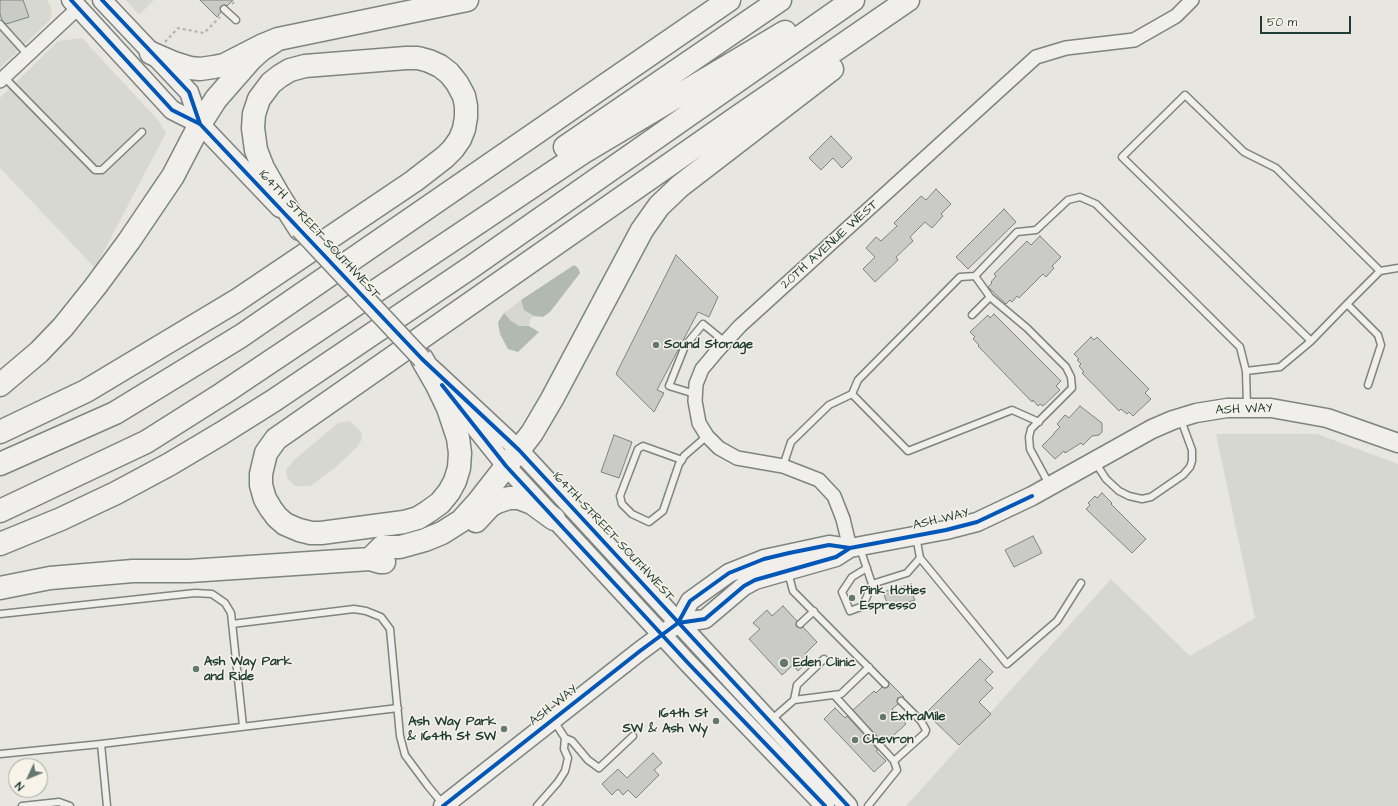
<!DOCTYPE html>
<style>
body{margin:0}
#map{position:relative;width:1398px;height:806px;overflow:hidden;background:#e7e6e0;font-family:"Architects Daughter",sans-serif}
canvas{display:block}
.north{position:absolute;left:8px;top:758px;width:40px;height:40px;box-sizing:border-box;background:#f7f3e8;border:1px solid #a1aaa0;border-radius:50%;rotate:226deg;font-size:11px;font-weight:700;line-height:16px;text-align:center;color:#1f3d34}
.north::after{content:'';display:block;margin:auto;width:14px;height:18px;background:#657870;clip-path:polygon(50% 0,100% 100%,50% 72%,0 100%)}
.scale{position:absolute;left:1260px;top:16px;width:91px;height:18px;box-sizing:border-box;border:2px solid #1f3d34;border-top:0;padding-left:5px;font-size:12px;line-height:14px;white-space:nowrap;color:#1f3d34;-webkit-text-stroke:3px #f7f3e8;paint-order:stroke}
</style>
<div id="map">
<canvas width="1398" height="806"></canvas>
<div class="north">N</div>
<div class="scale">50 m</div>
</div>
<script>
const g = document.querySelector('canvas').getContext('2d');
g.lineJoin = 'round';
function paint(path, color) { g.fillStyle = color; g.fill(path, 'evenodd'); }
const poly = rows => new Path2D(rows.map(r => 'M' + r).join(''));
function trace(path, color, width, dash) { g.strokeStyle = color; g.lineWidth = width; g.lineCap = dash ? 'butt' : 'round'; g.setLineDash(dash || []); g.stroke(path); }
function drawText(font, color, halo, rows, align = 'center') {
  g.font = font + ' "Architects Daughter",sans-serif'; g.lineWidth = 3; g.setLineDash([]); g.textBaseline = 'middle'; g.strokeStyle = halo; g.fillStyle = color; for (const [text, x, y, turn = 0] of rows) {
    g.save(); g.translate(x, y); g.rotate((+turn || 0) * Math.PI / 180); g.textAlign = isNaN(turn) ? turn : align; if (halo) g.strokeText(text, 0, 0); g.fillText(text, 0, 0); g.restore();
  }
}
paint(poly([
 [0,0,47,0,50,5,52,13,49,21,0,68],
 [126,0,154,0,139,15],
 [82,38,158,120,166,133,95,268,0,168,0,98,58,41]
]), '#d7d9d0');
paint(poly([
 [521,300,524,310,534,316,530,320,529,326,519,326,511,321,504,313],
 [350,421,361,432,362,439,358,446,335,468,310,486,295,486,287,478,286,470,293,461,338,423],
 [1216,434,1317,434,1398,464,1398,806,906,806,1111,579,1190,656,1255,618]
]), '#d6d8cf');
paint(poly([
 [574,265,578,268,580,273,550,312,543,317,534,316,524,310,521,300],
 [504,313,511,321,519,326,529,326,539,332,518,352,508,349,500,334,498,322]
]), '#b2b9b0');
const building = poly([
 [0,0,23,0,29,17,6,24,2,20,0,14,0,0],
 [200,0,233,0,227,6,225,5,221,6,220,8,221,12,217,17,200,0],
 [831,136,852,158,842,168,833,158,821,170,809,158,831,136],
 [936,189,951,204,941,214,943,216,932,228,925,222,910,237,913,241,896,257,898,260,875,282,863,269,875,257,866,248,876,237,881,241,897,226,894,223,921,196,926,200,936,189],
 [1004,209,1016,222,968,269,956,257,1004,209],
 [1040,236,1061,257,1052,266,1054,268,1046,277,1043,274,1019,298,1017,296,1012,302,1010,300,1006,304,988,287,992,283,991,282,996,276,994,274,1027,241,1031,245,1040,236],
 [676,255,718,297,709,317,698,312,657,390,664,393,654,412,616,374,676,255],
 [994,314,1061,381,1056,386,1060,390,1043,406,1040,404,1038,406,1033,400,1032,402,978,346,979,345,973,339,975,337,970,332,988,315,990,318,994,314],
 [1091,337,1094,340,1097,337,1149,389,1145,393,1151,399,1133,416,1129,412,1127,414,1121,409,1119,411,1082,373,1084,372,1079,366,1081,364,1077,360,1079,359,1074,354,1091,337],
 [1080,406,1102,423,1102,432,1099,435,1092,436,1083,445,1081,443,1065,453,1064,451,1055,459,1042,446,1054,434,1054,433,1060,427,1057,424,1065,415,1069,418,1080,406],
 [614,435,632,442,619,478,601,472,614,435],
 [1102,493,1112,503,1111,504,1146,539,1132,553,1086,509,1090,505,1088,503,1095,496,1097,498,1102,493],
 [1033,536,1042,553,1014,567,1005,550,1033,536],
 [911,584,915,595,913,596,915,600,889,608,883,592,911,584],
 [783,606,797,621,796,625,797,627,801,628,803,627,817,642,805,654,810,660,798,671,793,665,782,675,749,639,760,629,753,623,767,610,772,616,783,606],
 [980,659,993,672,985,680,993,688,979,702,991,714,959,745,926,713,980,659],
 [888,681,904,697,898,698,897,700,898,704,892,709,906,724,884,744,853,710,874,691,876,693,882,687,884,688,888,687,889,685,888,681],
 [835,708,845,718,847,716,878,750,876,751,886,761,874,772,824,719,835,708],
 [653,753,662,763,654,770,659,775,636,798,628,790,623,795,618,789,612,795,602,784,618,769,627,778,653,753]
]);
paint(building, '#cacbc6');
trace(building, '#7e847f', 1);
const lane = poly([
 [224,9,236,20],
 [0,24,28,55],
 [4,77,95,170,102,170,142,132],
 [1380,271,1398,268],
 [975,276,960,277,858,380,852,394,908,451,1012,410,1039,422],
 [1347,304,1378,335,1381,345,1368,385],
 [972,315,990,297],
 [1246,371,1280,367,1304,347,1311,341,1347,304,1380,271,1276,168,1244,152,1185,95,1122,157,1311,341],
 [695,394,669,386,685,346,703,324,725,342],
 [682,460,643,446,638,449,620,496,622,504,632,514,649,522,663,511,679,464,682,460,684,456,707,436],
 [1095,462,1106,479,1119,491,1129,496,1142,499,1151,497,1183,475,1190,467,1192,461,1192,450,1181,420],
 [783,466,791,442,829,405,852,394],
 [1049,484,1030,449,1029,437,1031,429,1072,388,1071,377,1066,367,1027,328,990,297,975,276,1017,232,1036,230,1068,200,1080,197,1096,204,1240,347,1246,371,1247,406],
 [860,548,872,584,863,606,850,611,842,592,852,577,867,568],
 [920,558,1007,664,1057,621,1081,583],
 [788,572,793,591,885,684],
 [872,584,907,573,920,558,916,536],
 [0,614,195,593,212,594,225,603,231,613,243,726],
 [232,624,354,609,366,611,381,617,390,629,400,736,405,755,428,786,442,803],
 [800,624,814,611],
 [834,695,894,761],
 [794,700,797,685,824,659],
 [771,720,794,700,841,694,869,667],
 [554,721,565,738,572,741,588,760,599,768,633,736],
 [101,744,107,806],
 [0,754,101,744,398,708],
 [22,806,59,802,70,806],
 [537,806,558,782,565,771,568,758,564,749,565,738],
 [868,806,897,770,894,761,925,733,926,730,921,721,901,701]
]);
const street = poly([
 [0,81,78,8],
 [850,548,843,519,834,496,819,480,783,466,737,458,719,448,707,436,699,423,695,401,696,384,702,369,718,350,740,326,1036,57,1066,48,1134,40,1176,16,1192,0]
]);
const secondary = poly([
 [71,0,172,110,200,124,280,208],
 [102,0,189,92,200,124],
 [431,368,519,450,848,806],
 [458,406,506,466,688,663,825,806],
 [678,623,705,619,744,586,755,580,836,557,850,548],
 [443,806,640,651,678,623,690,601,729,573,764,559,829,545,850,548,946,530,977,522,1032,496,1152,429,1173,420,1196,413,1227,408,1271,408,1327,418,1398,443]
]);
const highway = poly([
 [151,53,174,63,190,68,200,69,214,67,224,65,261,46,278,39,467,0],
 [565,147,780,0],
 [422,359,437,385,448,408,458,438,460,453,459,468,455,481,449,492,440,503,429,511,418,518,404,522,321,533,311,533,299,530,285,524,277,517,271,509,265,499,261,485,261,474,266,453,276,439,739,116,908,0],
 [0,385,39,352,63,327,95,287,129,241,173,176,200,124,216,99,251,59,261,50,278,39],
 [0,432,86,391,236,301,414,181,445,157,453,149,460,139,464,129,466,117,466,106,464,96,457,83,449,73,440,66,429,61,418,58,406,58,305,66,290,70,280,76,271,83,259,99,254,114,253,128,256,150,263,168,279,196,300,229],
 [0,464,115,413,241,336,729,0],
 [0,511,146,442,222,394,582,153,785,32],
 [476,521,490,506,497,502,509,498,519,498,532,503,554,519],
 [0,544,61,519,116,493,170,464,222,433,273,401,470,268,853,0],
 [370,559,382,547,400,547,425,540,442,533,461,521,479,501,532,433,552,399,642,230,659,206,680,186,832,69],
 [0,588,50,578,133,571,189,571,370,559,380,562,384,562]
]);
trace(lane, '#7e847f', 9);
trace(street, '#7e847f', 16);
trace(secondary, '#7e847f', 21);
trace(highway, '#7e847f', 25);
trace(poly([
 [232,4,236,0],
 [165,42,178,28,204,33,220,17]
]), '#aeb0ac', 2, [3, 3]);
trace(lane, '#f0efeb', 6);
trace(street, '#f0efeb', 13);
trace(secondary, '#f0efeb', 18);
trace(highway, '#f0efeb', 22);
const secondaryBridge = poly([
 [300,229,422,359]
]);
trace(secondaryBridge, '#7e847f', 21, []);
trace(secondaryBridge, '#f0efeb', 18);
trace(poly([
 [71,0,172,110,200,124,422,359,519,450,848,806],
 [102,0,189,92,200,124],
 [442,385,506,466,688,663,825,806],
 [678,623,705,619,744,586,755,580,836,557,850,548],
 [443,806,640,651,678,623,690,601,729,573,764,559,789,553,829,545,850,548,946,530,977,522,1032,496]
]), '#0057b8', 4);
for (const [x, y, r, color] of [
 [656,345,4,"#657870"],
 [852,598,4,"#657870"],
 [784,663,5,"#657870"],
 [196,669,4,"#657870"],
 [883,717,4,"#657870"],
 [716,721,4,"#657870"],
 [504,729,4,"#657870"],
 [855,740,4,"#657870"]
]) { const dot = new Path2D(); dot.arc(x, y, r, 0, 2 * Math.PI); g.fillStyle = color; g.fill(dot); trace(dot, '#f7f3e8', 1.5); }
drawText('13px', '#1f3d34', '#f7f3e8', [
 ["164TH STREET SOUTHWEST",319,235,47],
 ["20TH AVENUE WEST",830,245,-42],
 ["ASH WAY",1244,410,-2],
 ["ASH WAY",941,520,-13],
 ["164TH STREET SOUTHWEST",613,537,47],
 ["ASH WAY",554,706,-38]
]);
drawText('bold 13px', '#1f3d34', '#f7f3e8', [
 ["Sound Storage",664,345],
 ["Pink Hoties",860,591],
 ["Espresso",860,606],
 ["Ash Way Park",204,662],
 ["and Ride",204,677],
 ["Eden Clinic",793,663],
 ["164th St",708,714,"right"],
 ["SW & Ash Wy",708,729,"right"],
 ["ExtraMile",891,717],
 ["Ash Way Park",496,722,"right"],
 ["& 164th St SW",496,737,"right"],
 ["Chevron",863,740]
], 'left');
</script>
